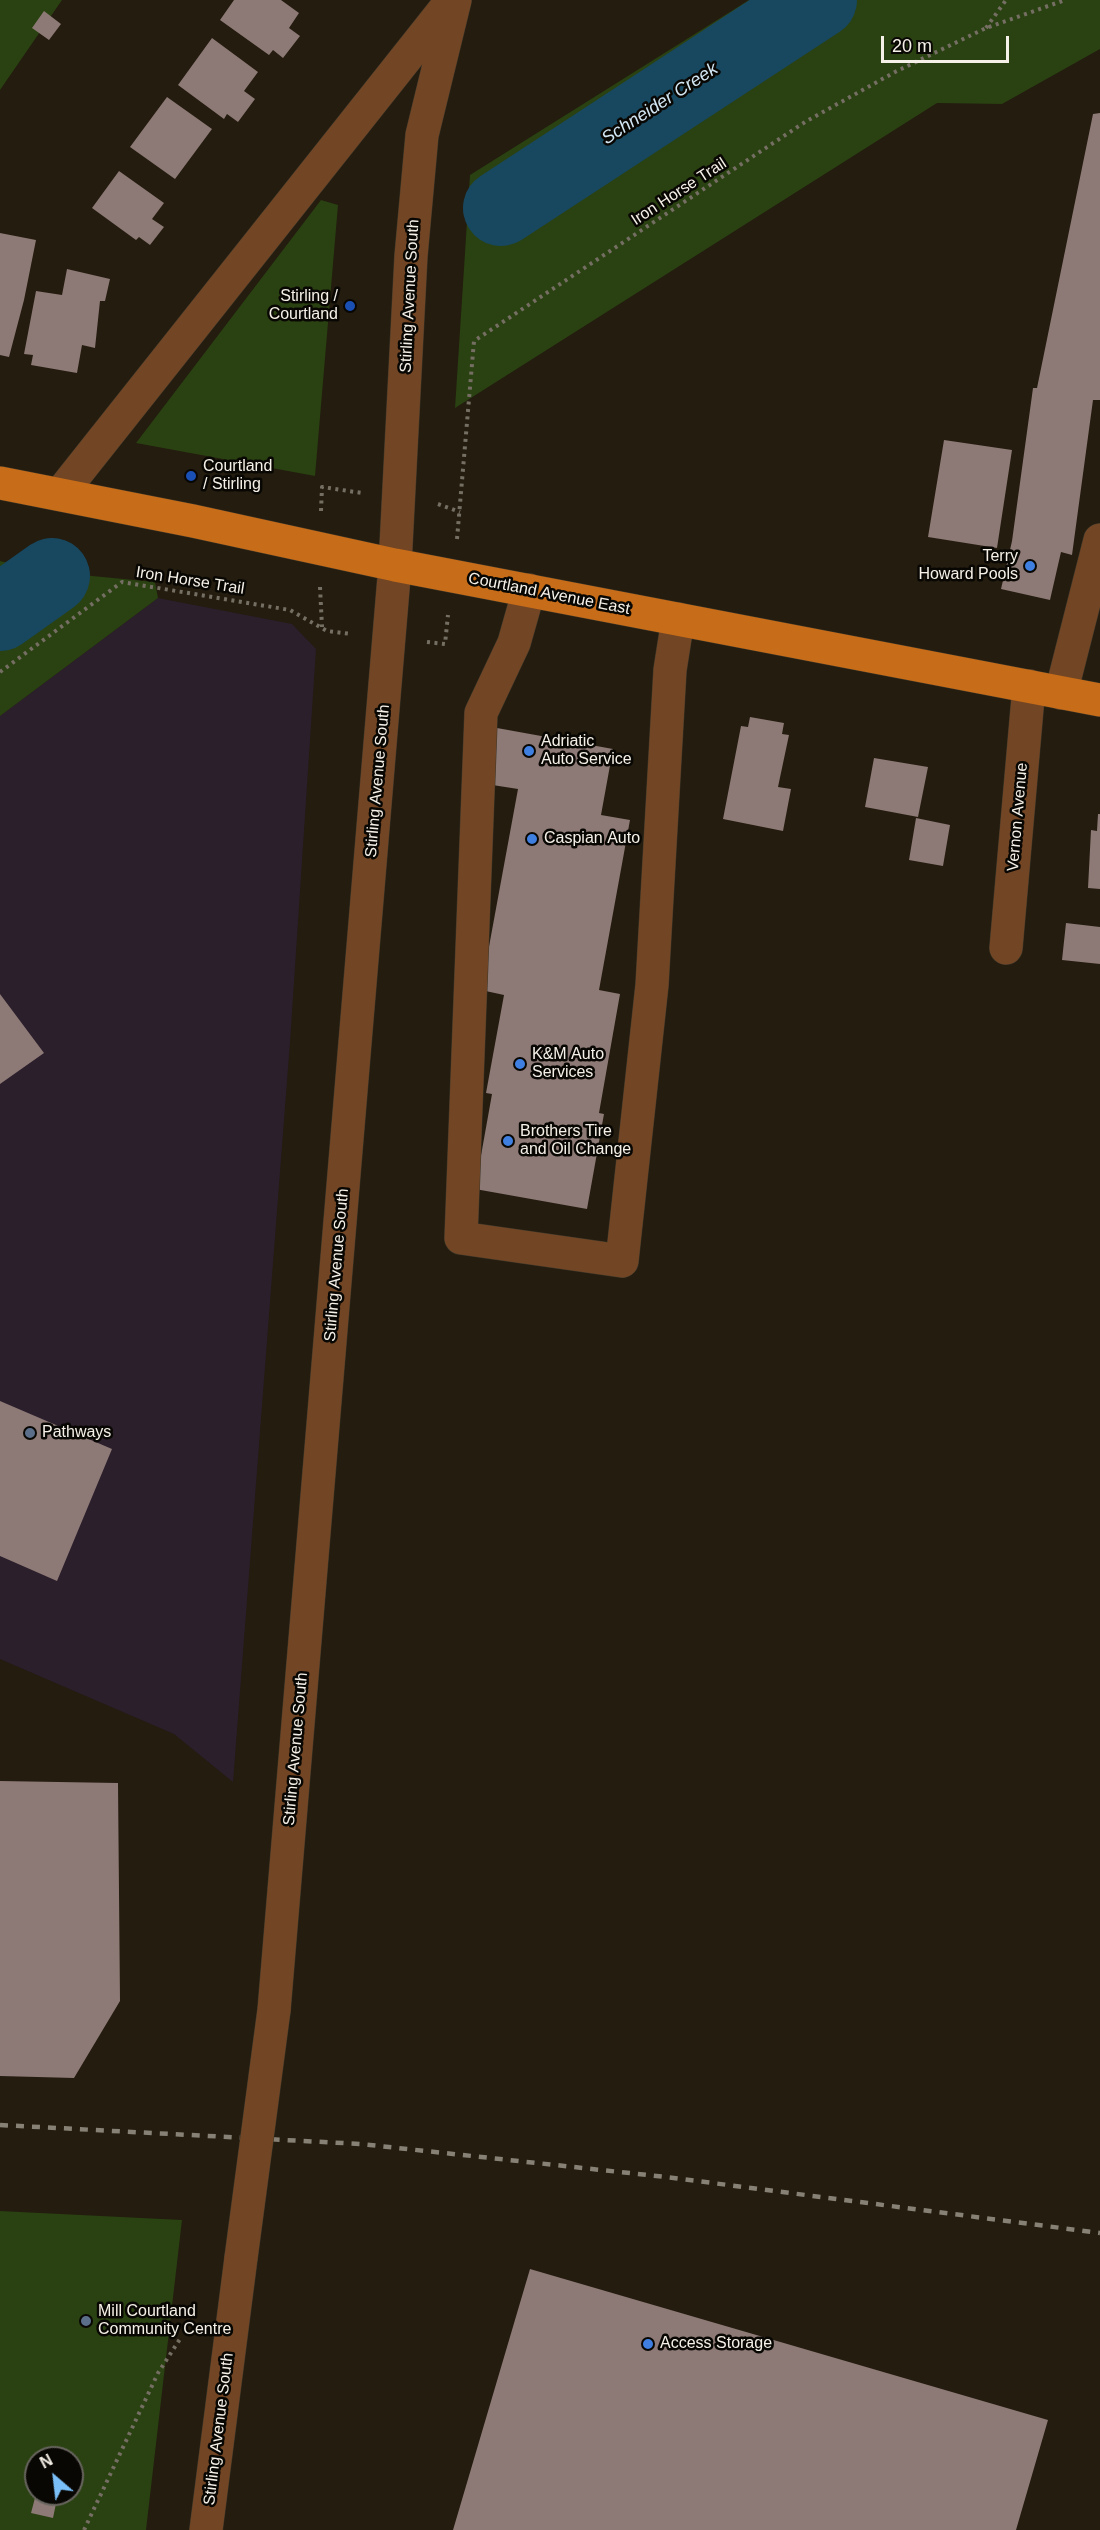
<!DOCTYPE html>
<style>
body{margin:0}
#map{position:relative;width:1100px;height:2530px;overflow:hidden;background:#231c0f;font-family:Arial,sans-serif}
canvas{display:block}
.north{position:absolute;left:24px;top:2446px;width:60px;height:60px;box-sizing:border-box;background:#090703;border:2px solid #68655f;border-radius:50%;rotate:332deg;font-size:16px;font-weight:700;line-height:24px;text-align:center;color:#f6f1e8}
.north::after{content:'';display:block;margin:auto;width:21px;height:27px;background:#7abff8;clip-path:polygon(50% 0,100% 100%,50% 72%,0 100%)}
.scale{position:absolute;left:881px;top:36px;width:128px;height:27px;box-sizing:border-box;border:3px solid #f6f1e8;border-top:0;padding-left:8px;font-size:18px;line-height:21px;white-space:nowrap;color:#f6f1e8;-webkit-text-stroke:4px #090703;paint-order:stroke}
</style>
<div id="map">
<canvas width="1100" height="2530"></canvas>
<div class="north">N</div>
<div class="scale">20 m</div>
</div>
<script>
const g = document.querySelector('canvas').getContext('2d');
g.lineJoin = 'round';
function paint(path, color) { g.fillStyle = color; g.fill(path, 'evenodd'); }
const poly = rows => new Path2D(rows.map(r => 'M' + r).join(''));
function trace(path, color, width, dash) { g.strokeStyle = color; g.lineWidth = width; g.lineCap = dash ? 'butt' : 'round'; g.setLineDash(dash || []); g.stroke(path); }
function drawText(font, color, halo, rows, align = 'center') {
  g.font = font + ' Arial,sans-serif'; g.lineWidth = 5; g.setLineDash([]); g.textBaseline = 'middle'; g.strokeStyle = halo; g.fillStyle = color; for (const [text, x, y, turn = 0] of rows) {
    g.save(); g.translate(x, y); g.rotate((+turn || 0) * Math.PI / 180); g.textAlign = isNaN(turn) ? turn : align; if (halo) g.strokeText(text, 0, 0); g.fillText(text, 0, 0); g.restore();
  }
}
paint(poly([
 [158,598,292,624,316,649,290,1042,233,1782,174,1734,0,1659,0,716]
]), '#2b1f2c');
paint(poly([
 [0,0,62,0,0,90],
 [749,0,1100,0,1100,49,1002,104,937,103,455,408,470,175],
 [321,200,338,205,315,476,136,443],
 [0,561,40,571,155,582,158,598,0,716],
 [0,2211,182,2220,146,2530,0,2530],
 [36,2458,72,2458,72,2494,36,2494]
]), '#2a4112');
trace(poly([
 [501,208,819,0],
 [0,613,52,576]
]), '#184860', 76);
paint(poly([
 [234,0,281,0,299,13,289,28,300,36,283,58,273,50,269,55,220,20],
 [44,11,61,24,49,40,32,28],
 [212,38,258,72,244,91,255,99,238,122,227,114,224,119,178,85],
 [167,97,212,129,175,179,130,147],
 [1100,113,1100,400,1093,400,1072,555,1061,552,1050,600,1001,589,1012,541,1033,388,1037,388,1093,114],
 [119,171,164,203,152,219,164,227,150,245,139,237,136,240,92,208],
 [0,233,36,240,24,300,9,357,0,355],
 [67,269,110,279,105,301,100,301,95,348,82,345,77,373,31,365,33,355,24,354,36,291,62,295],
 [944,440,1012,450,997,548,928,537],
 [750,717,784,723,782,734,789,735,778,787,791,789,783,831,723,819,741,726,748,727],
 [497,728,613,749,601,815,630,820,599,990,620,994,599,1113,604,1114,587,1209,475,1189,492,1094,486,1093,504,995,481,990,518,789,486,784],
 [874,758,928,767,918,817,865,807],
 [1098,814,1100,814,1100,889,1088,888,1091,830,1097,831],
 [916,818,950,825,943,866,909,860],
 [1066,923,1100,927,1100,964,1062,960],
 [0,994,44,1053,0,1084],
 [0,1401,112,1449,57,1581,0,1556],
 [0,1781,118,1783,120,2001,74,2078,0,2076],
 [530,2269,1048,2420,1016,2530,453,2530],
 [36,2494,58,2494,53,2518,31,2513]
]), '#8d7975');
const minor = poly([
 [61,493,449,4],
 [529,590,514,643,481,713,461,1238,622,1261,652,985,670,670,678,619],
 [1061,693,1100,540],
 [1006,948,1029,686],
 [274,2010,395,565,411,256,422,135,455,0],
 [206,2530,241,2258]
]);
const major = poly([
 [0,483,193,521,395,565,1100,700]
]);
trace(minor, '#3c3629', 34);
trace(major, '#3c3629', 34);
trace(poly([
 [986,28,1006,0],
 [438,504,460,512],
 [321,511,322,487,362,493],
 [457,539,474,341,805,122,895,72,986,28,1065,0],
 [320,587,322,627],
 [427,642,445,644,448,615],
 [0,672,122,582,290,610,327,631,351,634],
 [84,2530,158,2373,180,2339]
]), '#756f63', 4, [3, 4.5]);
trace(minor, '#724625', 33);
trace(major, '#c76c18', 33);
trace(poly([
 [0,2125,361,2144,666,2177,1100,2233]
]), '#878175', 4.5, [8, 8]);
const minorBridge = poly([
 [241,2258,274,2010]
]);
trace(minorBridge, '#3c3629', 34, []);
trace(minorBridge, '#724625', 33);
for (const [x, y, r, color] of [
 [350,306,6,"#1a4fb4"],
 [191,476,6,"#1a4fb4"],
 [1030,566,6,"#3f7fe0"],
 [529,751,6,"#3f7fe0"],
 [532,839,6,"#3f7fe0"],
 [520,1064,6,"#3f7fe0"],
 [508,1141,6,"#3f7fe0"],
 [30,1433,6,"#5c6f8a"],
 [86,2321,6,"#5c6f8a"],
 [648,2344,6,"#3f7fe0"]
]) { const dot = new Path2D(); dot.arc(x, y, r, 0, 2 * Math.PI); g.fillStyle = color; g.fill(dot); trace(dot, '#090703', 2); }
drawText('16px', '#f6f1e8', '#090703', [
 ["Iron Horse Trail",679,192,-33],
 ["Stirling Avenue South",410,296,-87],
 ["Iron Horse Trail",190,581,9],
 ["Courtland Avenue East",549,594,11],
 ["Stirling Avenue South",378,781,-85],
 ["Vernon Avenue",1018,817,-85],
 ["Stirling Avenue South",337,1265,-85],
 ["Stirling Avenue South",296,1749,-85],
 ["Stirling Avenue South",219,2429,-83]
]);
drawText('16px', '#f6f1e8', '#090703', [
 ["Stirling /",338,297,"right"],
 ["Courtland",338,315,"right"],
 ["Courtland",203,467],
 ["/ Stirling",203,485],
 ["Terry",1018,557,"right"],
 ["Howard Pools",1018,575,"right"],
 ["Adriatic",541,742],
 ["Auto Service",541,760],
 ["Caspian Auto",544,839],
 ["K&M Auto",532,1055],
 ["Services",532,1073],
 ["Brothers Tire",520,1132],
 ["and Oil Change",520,1150],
 ["Pathways",42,1433],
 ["Mill Courtland",98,2312],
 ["Community Centre",98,2330],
 ["Access Storage",660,2344]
], 'left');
drawText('italic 18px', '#d2e6f3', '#090703', [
 ["Schneider Creek",660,104,-33]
]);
</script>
